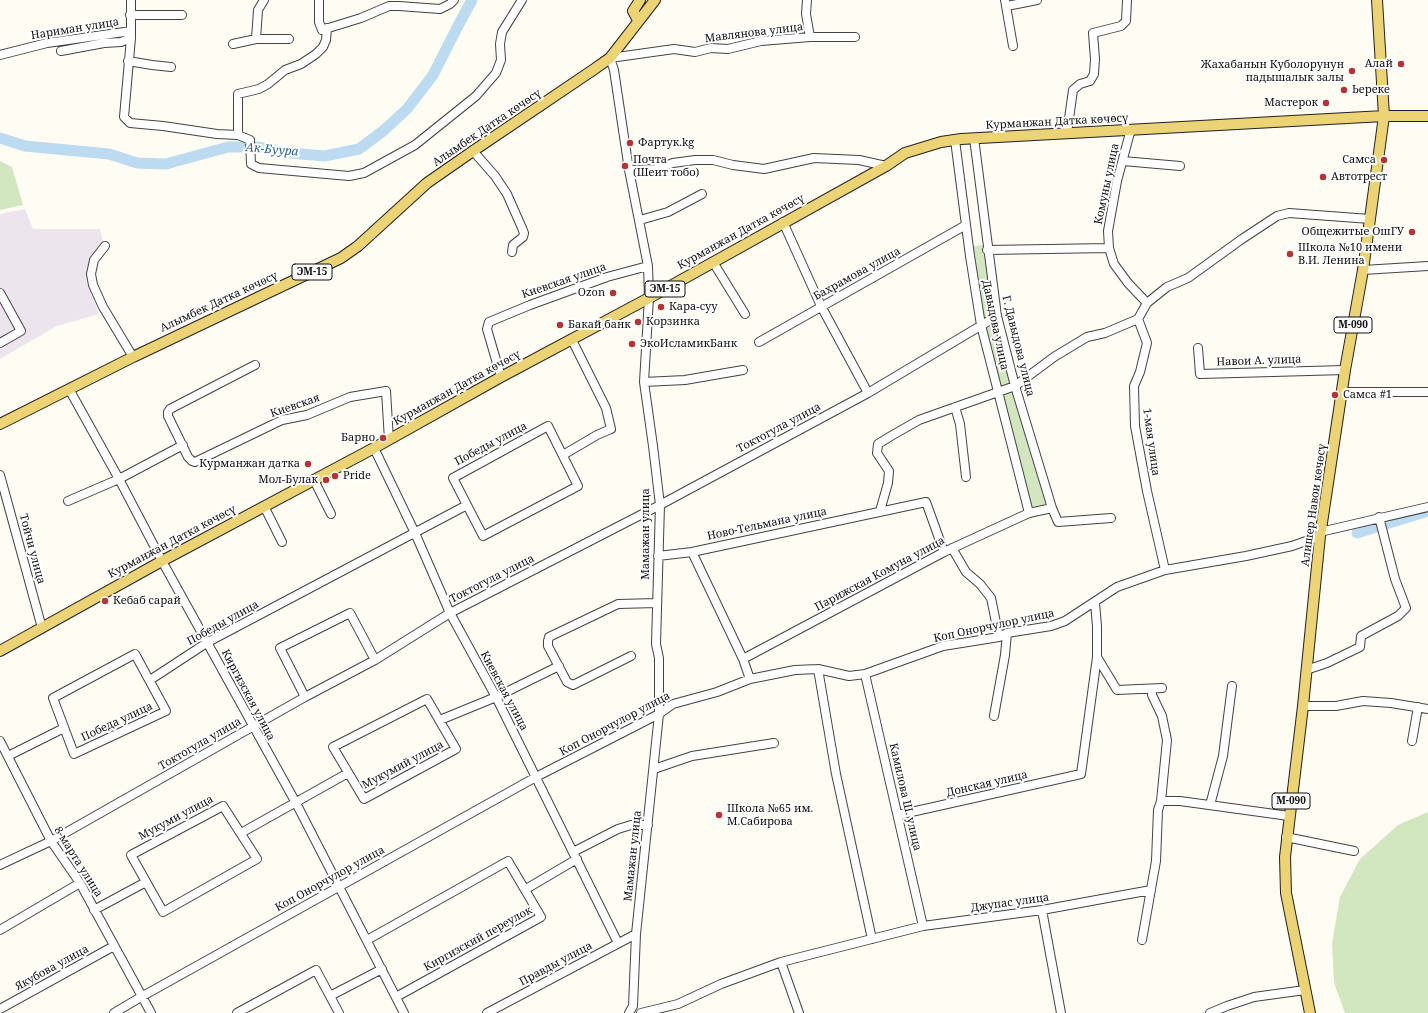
<!DOCTYPE html>
<meta charset="utf-8">
<style>
body{margin:0}
canvas{display:block;background:#fefcf3}
</style>
<canvas width="1428" height="1013"></canvas>
<script>
const g = document.querySelector('canvas').getContext('2d');
g.lineJoin = 'round';
function paint(path, color) { g.fillStyle = color; g.fill(path, 'evenodd'); }
const poly = rows => new Path2D(rows.map(r => 'M' + r).join(''));
function trace(path, color, width, dash) { g.strokeStyle = color; g.lineWidth = width; g.lineCap = dash ? 'butt' : 'round'; g.setLineDash(dash || []); g.stroke(path); }
function drawText(font, color, halo, rows, align = 'center') {
  g.font = font + ' "Noto Serif",serif'; g.lineWidth = 4; g.setLineDash([]); g.textBaseline = 'middle'; g.strokeStyle = halo; g.fillStyle = color; for (const [text, x, y, turn = 0] of rows) {
    g.save(); g.translate(x, y); g.rotate((+turn || 0) * Math.PI / 180); g.textAlign = isNaN(turn) ? turn : align; if (halo) g.strokeText(text, 0, 0); g.fillText(text, 0, 0); g.restore();
  }
}
paint(poly([
 [25,209,33,229,100,229,103,242,91,260,86,280,99,314,57,326,0,359,0,214]
]), '#ede5ed');
paint(poly([
 [0,161,12,167,23,205,0,210],
 [985,245,994,312,984,318,972,246],
 [996,324,1012,384,999,388,985,327],
 [1014,391,1047,504,1031,507,1003,394],
 [1428,812,1428,1013,1345,1013,1334,983,1332,943,1340,897,1360,859,1398,825]
]), '#d2e6bf');
trace(poly([
 [0,138,25,146,109,154,137,163,166,164,228,147,257,147,290,153,325,156,359,149,383,131,407,109,433,75,460,22,472,0],
 [1357,533,1428,511]
]), '#bcdbf1', 11);
const minor = poly([
 [131,0,131,38,124,117,130,123,163,126,217,134,238,135,250,140,251,164,259,168,349,176,364,173,415,145,476,96,496,73,501,60,500,44,502,32,522,0],
 [319,0,319,22,322,30,361,18,389,6,399,6,440,9,450,4,454,0],
 [807,0,806,14,810,37],
 [1005,0,1013,46],
 [1007,6,1037,0],
 [130,15,182,15],
 [256,39,258,10,264,0],
 [233,44,256,39,289,39],
 [61,51,104,43,121,42,131,38],
 [0,55,47,43,131,31],
 [128,61,152,65,171,67],
 [1131,129,1117,181,1108,231,1109,248,1114,264,1128,283,1147,303],
 [1067,133,1073,90,1080,84,1090,81,1094,74,1095,59,1093,33,1121,26,1126,21,1127,0],
 [238,135,238,94,259,89,268,84,285,70,301,64,316,54,323,47,326,40,327,28],
 [974,138,997,316,1015,386,1052,508,1058,522,1111,518],
 [955,140,970,256,981,325,1029,513],
 [473,151,495,176,507,194,522,228,524,233,523,237,513,245,512,252],
 [1123,161,1180,166],
 [629,170,656,169,673,163,695,160,713,160,733,165,764,169,814,158,859,160,886,166],
 [640,220,668,212,702,194],
 [783,222,821,306,868,393],
 [105,246,94,260,91,274,93,285,103,307,133,357],
 [987,250,1109,248],
 [713,262,745,314],
 [1363,270,1428,266],
 [0,293,21,331,0,343],
 [1138,319,1147,343,1140,372,1134,386,1135,426,1147,491,1165,570],
 [759,342,966,225],
 [1198,348,1200,374,1345,370],
 [255,365,170,409,168,412,168,416,188,457,192,461,195,462,282,420,307,415,350,397,386,391,389,440],
 [501,377,487,329,489,322,530,305,607,277,648,266],
 [644,382,685,380,743,370],
 [69,389,119,479,162,561,296,803,404,1013],
 [1342,392,1428,392],
 [955,407,960,424,966,477],
 [548,426,578,486,483,536,453,478,548,426],
 [374,448,415,533,450,613,496,697,618,943],
 [563,455,597,435,611,429,606,408,572,340],
 [0,475,42,628],
 [314,480,331,514],
 [68,501,119,479,183,445],
 [264,506,282,542],
 [880,511,888,483,889,471,877,453,878,444,891,436,919,420,1015,386,1054,357,1087,337,1105,333,1138,319,1147,303,1167,287,1188,278,1242,239,1277,216,1289,213,1370,219],
 [1320,532,1428,507],
 [952,548,966,572,980,584,991,598,999,637],
 [692,552,743,659,750,679],
 [658,556,692,552,926,502,944,552],
 [1095,603,1097,626,1097,657,1117,690,1162,688],
 [135,654,166,711,74,754,53,698,135,654],
 [631,656,573,685,567,682,548,646,548,641,549,637,618,604,657,603],
 [743,659,944,552,1029,513,1052,508],
 [818,669,836,774,872,939],
 [1306,670,1327,663,1360,647,1361,636,1398,616,1406,608,1395,579,1379,517],
 [865,674,923,926],
 [150,680,208,642,467,505],
 [305,697,280,648,350,613,375,660],
 [427,699,456,749,364,799,333,747,427,699],
 [1303,706,1336,706,1363,701,1391,703,1428,709],
 [994,716,1005,655,1007,633],
 [440,720,496,697,559,666],
 [0,741,51,841,80,883,151,1013],
 [1412,741,1418,707],
 [8,756,64,728],
 [654,769,692,756,774,743],
 [1161,801,1180,801,1289,816],
 [1210,805,1223,756,1232,686],
 [223,806,257,859,163,912,131,855,223,806],
 [898,815,1081,774,1097,657],
 [241,833,348,773],
 [1286,837,1354,851],
 [573,852,618,829,631,825,648,825],
 [0,865,51,841,305,697,375,660,450,613,660,505,868,393,997,316],
 [526,889,577,859],
 [94,910,146,882],
 [1042,910,1061,1013],
 [0,930,80,883],
 [367,940,508,861,541,917,396,997],
 [1142,940,1156,861,1158,810,1161,801,1167,740,1162,716,1152,695,1152,689],
 [781,962,799,1013],
 [330,996,382,969],
 [0,1009,114,946],
 [114,1013,141,997,536,777,659,714,673,704,717,692,750,679,795,670,818,669,849,676,865,674,943,646,999,637,1007,633,1051,626,1065,621,1117,587,1165,570,1246,556,1292,546,1320,536],
 [237,1013,316,970,339,1013],
 [487,1013,636,934],
 [629,1013,633,1006,636,934,659,714,659,658,656,644,660,505,653,446,644,382,649,298,648,266,629,170,614,70,610,58,674,49,695,52,711,48,728,49,761,41,810,37,855,37],
 [641,1013,678,1004,721,984,781,962,923,926,1042,910,1151,890],
 [1210,1013,1227,1006,1254,997,1305,990]
]);
const major = poly([
 [638,20,633,11,640,0],
 [0,424,133,357,341,258,358,246,427,183,473,151,593,70,610,58,655,0],
 [0,651,162,561,374,448,501,377,649,298,886,166,905,153,941,142,961,139,1384,116,1428,116],
 [1310,1013,1286,893,1285,857,1303,706,1320,536,1345,370,1363,270,1384,116,1377,0]
]);
trace(minor, '#434343', 10);
trace(major, '#212121', 12);
trace(minor, '#fff', 8);
trace(major, '#ecd375', 10);
for (const [x, y, r, color] of [
 [1401,64,4,"#b43335"],
 [1352,71,4,"#b43335"],
 [1344,90,4,"#b43335"],
 [1326,103,4,"#b43335"],
 [630,143,4,"#b43335"],
 [1384,160,4,"#b43335"],
 [625,166,4,"#b43335"],
 [1323,177,4,"#b43335"],
 [1412,232,4,"#b43335"],
 [1290,254,4,"#b43335"],
 [613,293,4,"#b43335"],
 [661,307,4,"#b43335"],
 [638,322,4,"#b43335"],
 [560,325,4,"#b43335"],
 [632,344,4,"#b43335"],
 [1335,395,4,"#b43335"],
 [383,438,4,"#b43335"],
 [308,464,4,"#b43335"],
 [335,476,4,"#b43335"],
 [326,480,4,"#b43335"],
 [105,601,4,"#b43335"],
 [719,815,4,"#b43335"]
]) { const dot = new Path2D(); dot.arc(x, y, r, 0, 2 * Math.PI); g.fillStyle = color; g.fill(dot); trace(dot, '#fff', 1.5); }
for (const [x, y, w] of [
 [312,272,40],
 [665,289,40],
 [1353,325,38],
 [1291,801,38]
]) { const box = new Path2D(); box.roundRect(x - w / 2, y - 8, w, 16, 3); g.fillStyle = '#fff'; g.fill(box); trace(box, '#101010', 1); }
drawText('bold 10px', '#101010', null, [
 ["ЭМ-15",312,272],
 ["ЭМ-15",665,289],
 ["М-090",1353,325],
 ["М-090",1291,801]
]);
drawText('11px', '#101010', '#fff', [
 ["Нариман улица",75,29,-9],
 ["Мавлянова улица",754,33,-7],
 ["Курманжан Датка көчөсү",1057,122,-3],
 ["Алымбек Датка көчөсү",487,128,-34],
 ["Комуны улица",1107,184,-78],
 ["Курманжан Датка көчөсү",741,232,-29],
 ["Бахрамова улица",857,274,-29],
 ["Киевская улица",564,281,-19],
 ["Алымбек Датка көчөсү",219,302,-25],
 ["Давыдова улица",995,325,78],
 ["Г. Давыдова улица",1018,346,76],
 ["Навои А. улица",1259,361,-2],
 ["Курманжан Датка көчөсү",457,388,-29],
 ["Киевская",295,406,-19],
 ["Токтогула улица",779,428,-28],
 ["1-мая улица",1151,442,82],
 ["Победы улица",491,444,-28],
 ["Алишер Навои көчөсү",1314,505,-82],
 ["Ново-Тельмана улица",767,524,-12],
 ["Мамажан улица",646,534,-90],
 ["Курманжан Датка көчөсү",172,542,-28],
 ["Тойчи улица",32,549,75],
 ["Парижская Комуна улица",880,574,-28],
 ["Токтогула улица",492,579,-27],
 ["Победы улица",223,623,-29],
 ["Коп Онорчулор улица",994,626,-12],
 ["Киевская улица",504,691,62],
 ["Киргизская улица",248,695,62],
 ["Победа улица",117,722,-25],
 ["Коп Онорчулор улица",615,724,-28],
 ["Токтогула улица",200,744,-30],
 ["Мукумий улица",403,765,-28],
 ["Донская улица",987,784,-13],
 ["Камилова Ш. улица",905,797,77],
 ["Мукуми улица",176,818,-28],
 ["Мамажан улица",633,856,-84],
 ["8-марта улица",78,862,58],
 ["Коп Онорчулор улица",330,879,-29],
 ["Джупас улица",1010,903,-8],
 ["Киргизский переулок",478,939,-29],
 ["Правды улица",556,964,-28],
 ["Якубова улица",52,968,-29]
]);
drawText('11px', '#101010', '#fff', [
 ["Алай",1393,64,"right"],
 ["Жахабанын Куболорунун",1344,65,"right"],
 ["падышалык залы",1344,78,"right"],
 ["Ьереке",1352,90],
 ["Мастерок",1318,103,"right"],
 ["Фартук.kg",638,143],
 ["Почта",633,160],
 ["(Шеит тобо)",633,173],
 ["Самса",1376,160,"right"],
 ["Автотрест",1331,177],
 ["Общежитые ОшГУ",1404,232,"right"],
 ["Школа №10 имени",1298,248],
 ["В.И. Ленина",1298,261],
 ["Ozon",605,293,"right"],
 ["Кара-суу",669,307],
 ["Корзинка",646,322],
 ["Бакай банк",568,325],
 ["ЭкоИсламикБанк",640,344],
 ["Самса #1",1343,395],
 ["Барно",375,438,"right"],
 ["Курманжан датка",300,464,"right"],
 ["Pride",343,476],
 ["Мол-Булак",318,480,"right"],
 ["Кебаб сарай",113,601],
 ["Школа №65 им.",727,809],
 ["М.Сабирова",727,822]
], 'left');
drawText('italic 12px', '#236197', '#fff', [
 ["Ак-Буура",272,150,5]
]);
</script>
